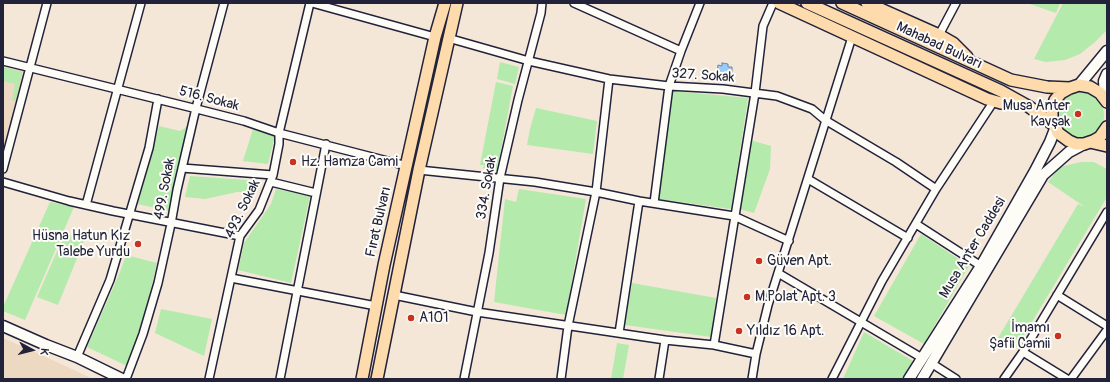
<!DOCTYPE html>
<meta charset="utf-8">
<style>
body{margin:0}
#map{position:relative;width:1110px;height:382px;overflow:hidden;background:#f4e7d8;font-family:Pangolin,sans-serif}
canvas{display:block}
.frame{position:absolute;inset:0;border:4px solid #22223b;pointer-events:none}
.north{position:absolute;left:12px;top:330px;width:40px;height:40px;-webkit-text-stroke:3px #fdfcf7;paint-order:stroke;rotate:97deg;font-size:11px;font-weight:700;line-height:16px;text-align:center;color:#22223b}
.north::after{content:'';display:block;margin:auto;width:14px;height:18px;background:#22223b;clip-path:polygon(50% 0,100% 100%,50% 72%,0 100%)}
</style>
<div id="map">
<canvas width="1110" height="382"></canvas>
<div class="frame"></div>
<div class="north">K</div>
</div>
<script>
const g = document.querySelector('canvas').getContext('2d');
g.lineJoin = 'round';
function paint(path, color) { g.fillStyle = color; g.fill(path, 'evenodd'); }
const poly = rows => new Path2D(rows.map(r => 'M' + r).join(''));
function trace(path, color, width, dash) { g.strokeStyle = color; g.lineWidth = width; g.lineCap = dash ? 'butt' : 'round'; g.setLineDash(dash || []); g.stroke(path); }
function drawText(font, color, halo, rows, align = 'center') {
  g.font = font + ' Pangolin,sans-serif'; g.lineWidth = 4; g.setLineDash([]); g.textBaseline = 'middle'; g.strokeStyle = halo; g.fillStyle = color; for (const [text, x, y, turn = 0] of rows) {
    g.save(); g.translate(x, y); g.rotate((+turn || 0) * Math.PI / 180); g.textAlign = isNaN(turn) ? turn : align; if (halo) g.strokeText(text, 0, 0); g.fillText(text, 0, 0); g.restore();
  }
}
paint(poly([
 [3,65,25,70,3,157],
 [3,338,59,363,93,379,3,379]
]), '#edd8c2');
paint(poly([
 [1027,3,1060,3,1056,13],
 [1063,3,1103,3,1107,5,1107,30,1095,42,1080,54,1065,60,1046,62,1034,59],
 [500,62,519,67,515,84,497,79],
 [3,67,22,72,16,101,12,100,15,84,3,81],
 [496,82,513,86,497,171,483,168,484,165,480,165],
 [672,91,748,98,731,209,658,199],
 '1056 115a24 24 0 1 1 48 0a24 24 0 1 1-48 0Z',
 [536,108,597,121,593,154,527,145,530,129],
 [159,126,180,131,188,126,169,211,138,204],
 [253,129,275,136,268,164,243,161],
 [750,140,771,146,770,169,754,213,739,209],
 [1081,162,1094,162,1107,169,1107,197,1017,347,998,338,1078,204,1085,207,1048,182,1060,167],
 [190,176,261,181,257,192,237,192,205,199,185,197],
 [276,189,310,196,291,283,238,270,244,243,271,204],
 [519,189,586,199,566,315,494,302,505,199,516,202],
 [50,202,74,207,25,320,3,311,3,307],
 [65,233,84,241,58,305,37,297],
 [921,234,969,266,924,344,874,316],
 [126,255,157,263,139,338,127,366,87,347,120,272],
 [632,283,716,298,711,337,625,325],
 [161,309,212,319,204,356,155,333],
 [864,332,913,361,902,379,843,379],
 [617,343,629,345,623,379,611,379]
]), '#b4eaac');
const water = poly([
 [722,63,728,64,728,67,732,67,732,74,717,73,718,65,722,66,722,63]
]);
paint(water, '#9acbf6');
trace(water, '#6a87ab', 1);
const street = poly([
 [312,3,435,37],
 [574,3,681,51],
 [939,35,956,3],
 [448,38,529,61,609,79,669,86,723,89,777,96,812,109,825,120,896,162,936,189],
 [3,61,189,107,244,121,279,133,407,166],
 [182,168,273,175],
 [3,169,47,3],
 [419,170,535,182,596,192,639,201,734,216,789,241],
 [808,179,908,238],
 [3,182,69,201,113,211,240,236],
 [271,182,316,193],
 [654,203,669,86,681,51,700,3],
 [86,205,141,3],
 [916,224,981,266],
 [778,273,922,358],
 [231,278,376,306],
 [394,295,477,312,665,340,714,345,756,354],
 [1057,295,1107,326],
 [619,333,639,201],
 [714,345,755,93,763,26,773,3],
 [1023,352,1067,379],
 [77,357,110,280,149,148,158,99],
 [931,363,956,379],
 [126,379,143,334,158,283,171,224,177,190,196,108,224,3],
 [209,379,240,236,259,210,273,175,279,144,279,133,310,3],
 [280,379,326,144],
 [464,379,489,253,500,178,518,100,541,13,542,3],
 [561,379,568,326,596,192,609,79],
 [659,379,665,340],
 [752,379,756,354,768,305,852,37],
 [832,379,882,281,936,189,994,101],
 [1004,379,1023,352,1107,212],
 [1071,379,1107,330]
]);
const secondary = poly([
 [1079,85,1107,51],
 [1105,99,1104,81,1107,74],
 [3,326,46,345,77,357,122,379],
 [909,379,981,266,1035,171,1050,142,1055,129],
 [922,379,1043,175,1069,152,1084,144]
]);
const primary = poly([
 [779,3,987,99,1001,103,1021,103],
 [807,3,1001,91,1028,106,1054,125],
 [842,3,1011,80,1047,87,1070,88],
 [867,3,939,35,953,43,967,57],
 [1107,102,1100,93,1090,87,1079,85,1070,88,1061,93,1055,100,1052,110,1052,119,1058,133,1069,141,1076,144,1084,144,1093,141,1100,137,1107,127],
 [1090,142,1107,146],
 [362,379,384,265,435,37,445,3],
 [377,379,419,170,457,3]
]);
trace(street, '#22223b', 10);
trace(secondary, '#22223b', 13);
trace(primary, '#22223b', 14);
trace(street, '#fdfcf7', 7);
trace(secondary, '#fdfcf7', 10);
trace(primary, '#fedbac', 11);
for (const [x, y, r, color] of [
 [1078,114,4,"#c8321e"],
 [293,162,4,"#c8321e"],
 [138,244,4,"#c8321e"],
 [759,261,4,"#c8321e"],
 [747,297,4,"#c8321e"],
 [411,318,4,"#c8321e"],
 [739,331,4,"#c8321e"],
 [1058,336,4,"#c8321e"]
]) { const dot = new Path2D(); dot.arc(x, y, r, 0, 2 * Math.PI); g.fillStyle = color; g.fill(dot); trace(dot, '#fdfcf7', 1.5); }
drawText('14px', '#22223b', '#fdfcf7', [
 ["Mahabad Bulvarı",939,46,25],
 ["327. Sokak",703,76,4],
 ["516. Sokak",209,99,15],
 ["334. Sokak",487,188,-80],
 ["499. Sokak",165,189,-79],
 ["493. Sokak",243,209,-64],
 ["Fırat Bulvarı",379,222,-77],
 ["Musa Anter Caddesi",973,248,-59]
]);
drawText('14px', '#22223b', '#fdfcf7', [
 ["Musa Anter",1070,106,"right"],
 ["Kavşak",1070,122,"right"],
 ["Hz. Hamza Cami",301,162],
 ["Hüsna Hatun Kız",130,236,"right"],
 ["Talebe Yurdu",130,252,"right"],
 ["Güven Apt.",767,261],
 ["M.Polat Apt. 3",755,297],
 ["A101",419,318],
 ["İmamı",1050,328,"right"],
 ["Şafii Camii",1050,344,"right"],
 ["Yıldız 16 Apt.",747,331]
], 'left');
</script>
